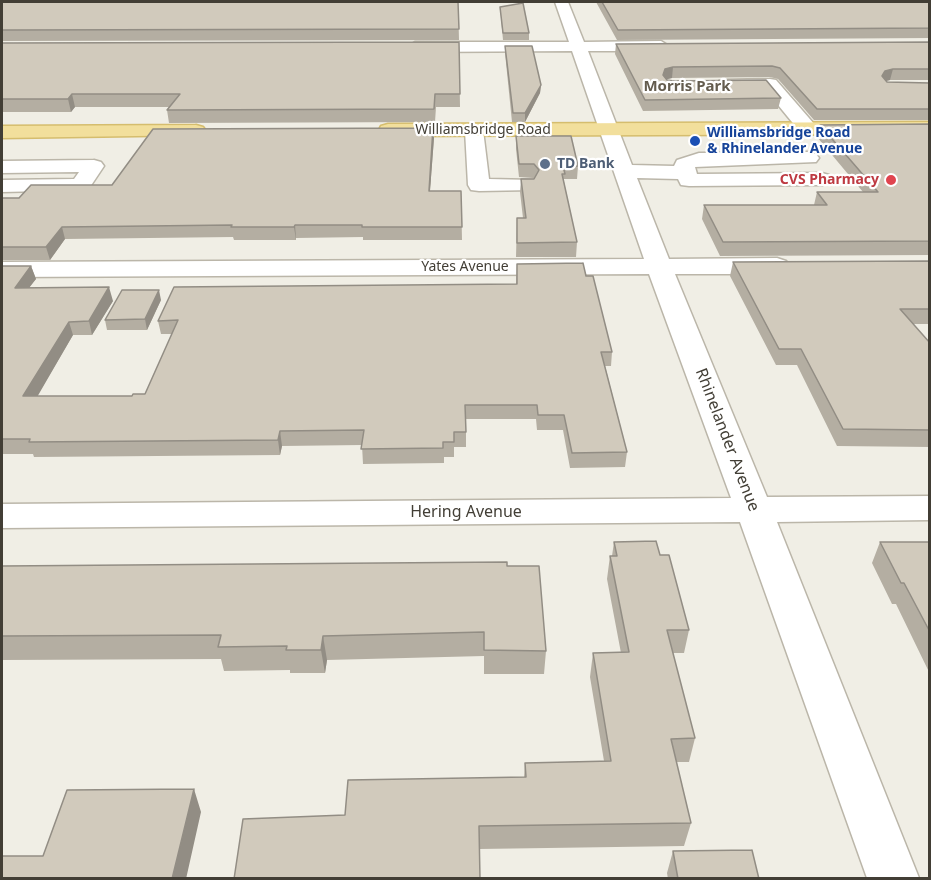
<!DOCTYPE html>
<style>
body{margin:0}
#map{position:relative;width:931px;height:880px;overflow:hidden;background:#f0eee5;font-family:"Noto Sans",sans-serif}
canvas{display:block}
.frame{position:absolute;inset:0;border:3px solid #423e35;pointer-events:none}
</style>
<div id="map">
<canvas width="931" height="880"></canvas>
<div class="frame"></div>
</div>
<script>
const g = document.querySelector('canvas').getContext('2d');
g.lineJoin = 'round';
const poly = rows => new Path2D(rows.map(r => 'M' + r).join(''));
function trace(path, color, width, dash) { g.strokeStyle = color; g.lineWidth = width; g.lineCap = dash ? 'butt' : 'round'; g.setLineDash(dash || []); g.stroke(path); }
function paint(path, color) { g.fillStyle = color; g.fill(path, 'evenodd'); }
function drawText(font, color, halo, rows, align = 'center') {
  g.font = font + ' "Noto Sans",sans-serif'; g.lineWidth = 4.5; g.setLineDash([]); g.textBaseline = 'middle'; g.strokeStyle = halo; g.fillStyle = color; for (const [text, x, y, turn = 0] of rows) {
    g.save(); g.translate(x, y); g.rotate((+turn || 0) * Math.PI / 180); g.textAlign = isNaN(turn) ? turn : align; if (halo) g.strokeText(text, 0, 0); g.fillText(text, 0, 0); g.restore();
  }
}
const minor = poly([
 [555,2,568,2,584,42,661,41,669,46,661,51,588,51,632,165,674,166,677,160,699,153,809,152,816,154,819,158,816,162,695,167,697,174,822,173,829,175,833,179,829,183,822,185,689,186,681,185,678,179,637,178,669,259,777,258,786,261,790,266,786,271,777,274,675,274,767,497,930,496,930,520,777,522,919,878,867,878,740,522,2,528,2,504,731,498,649,274,2,277,2,262,644,259,572,51,415,52,407,47,415,42,569,42,555,2],
 [770,79,776,80,815,125,817,129,815,133,801,133,765,89,725,90,719,89,717,85,719,81,725,80,770,79],
 [474,124,481,126,483,130,489,179,533,180,536,185,533,190,479,191,471,190,468,185,465,130,467,126,474,124],
 [94,160,101,162,104,166,88,190,2,192,2,180,74,179,79,172,2,173,2,161,94,160]
]);
const major = poly([
 [930,122,930,134,388,136,381,134,379,130,381,126,388,124,930,122],
 [196,125,203,127,206,131,203,135,2,138,2,126,196,125]
]);
trace(minor, '#bbb6a9', 3);
trace(major, '#d5bd6e', 3);
paint(minor, '#fff');
paint(major, '#f2df9c');
paint(poly([
 [2,2,458,2,459,40,2,41],
 [596,2,930,2,930,38,617,40],
 [500,7,529,33,529,40,503,40],
 [459,42,460,107,436,107,435,122,169,123,167,110,169,107,75,107,71,112,2,112,2,43],
 [930,42,930,80,890,80,886,81,887,82,930,83,930,120,814,120,778,79,770,77,672,78,666,79,667,80,781,98,778,109,643,111,615,54,616,44],
 [505,46,541,85,540,93,525,122,512,122,505,53],
 [930,124,930,255,720,256,702,219,704,205,814,205,817,192,863,192,817,137,820,125],
 [433,128,434,138,430,191,461,191,462,240,363,240,363,237,296,238,296,240,234,240,233,237,65,239,50,260,2,260,2,198,19,198,112,185],
 [516,136,578,166,577,179,564,179,564,182,577,242,576,257,516,257,517,218,523,218,520,192,521,179,534,179,533,178,519,177,516,149],
 [930,261,930,324,913,324,930,343,930,447,837,446,797,365,776,365,730,276,733,262],
 [517,264,586,276,612,352,611,366,605,366,627,452,625,467,570,468,563,430,537,430,536,419,466,419,466,447,454,447,454,457,444,457,444,463,363,464,362,445,282,446,280,455,34,457,33,454,2,454,2,266,31,266,36,279,29,287,113,301,92,335,73,335,37,396,132,396,145,394,172,334,161,334,158,321,516,284],
 [161,300,147,330,107,330,105,320],
 [614,542,660,555,689,630,684,653,673,653,695,738,689,762,676,762,691,823,684,846,479,849,345,815,524,777,525,763,604,761,590,677,593,653,621,653,607,579,610,556,612,556],
 [880,542,930,542,930,674,896,604,892,604,872,563],
 [2,566,507,566,546,651,544,674,484,674,484,656,327,660,325,673,290,673,290,670,224,671,221,659,2,660],
 [673,851,759,879,668,879,667,873]
]), '#b4aea2');
paint(poly([
 [673,67,672,78,664,80,663,75,665,69],
 [893,69,890,80,882,82,882,76,885,71],
 [541,85,540,93,525,122,525,113],
 [72,94,75,107,71,112,68,99],
 [433,128,434,138,429,203,429,191],
 [295,225,296,238,296,240,294,227],
 [62,227,65,239,50,260,46,247],
 [31,266,36,279,19,301,15,288],
 [109,287,113,301,92,335,89,321],
 [159,290,161,300,147,330,145,319],
 [69,322,73,335,29,411,23,396],
 [280,431,282,446,280,455,278,440],
 [323,636,327,660,325,673,321,650],
 [194,789,201,812,186,879,172,879]
]), '#928d84');
const building = poly([
 [2,2,458,2,459,29,2,30,2,2],
 [602,2,930,2,930,28,618,30,602,2],
 [523,3,529,33,503,33,500,7,523,3],
 [459,42,460,94,435,94,434,109,167,110,180,94,72,94,68,99,2,99,2,43,459,42],
 [930,42,930,69,893,69,885,71,882,76,887,82,930,83,930,109,817,109,780,68,772,66,673,67,665,69,663,75,667,80,674,81,766,80,781,98,645,100,616,44,930,42],
 [505,46,532,46,541,85,525,113,513,113,505,46],
 [930,124,930,241,723,242,704,205,827,205,817,192,878,192,820,125,930,124],
 [433,128,429,191,461,191,462,227,362,227,362,225,295,225,294,227,231,227,232,225,62,227,46,247,2,247,2,198,19,198,31,185,112,185,153,129,433,128],
 [516,136,571,136,578,166,563,166,565,174,562,174,577,242,517,243,517,218,526,218,521,179,534,179,539,170,534,164,519,164,516,136],
 [930,261,930,309,900,309,930,343,930,430,843,429,801,349,779,349,733,262,930,261],
 [583,263,586,276,593,276,612,352,601,352,627,452,572,453,564,415,538,415,537,405,465,405,466,432,454,432,454,442,443,442,443,448,361,449,364,430,280,431,278,440,29,442,30,439,2,439,2,266,31,266,15,288,109,287,89,321,69,322,23,396,132,396,133,394,145,394,178,320,158,321,174,287,517,284,517,264,583,263],
 [122,290,159,290,145,319,105,320,122,290],
 [656,541,660,555,669,555,689,630,667,630,695,738,671,739,691,823,479,826,480,879,234,879,243,819,345,815,348,780,526,777,525,763,611,761,593,653,629,652,610,556,617,556,614,542,656,541],
 [880,542,930,542,930,632,904,583,901,583,880,542],
 [507,562,507,566,539,566,546,651,484,650,484,632,323,636,321,650,286,650,287,646,218,647,221,635,2,636,2,566,507,562],
 [194,789,172,879,2,879,2,856,43,856,67,790,194,789],
 [752,850,759,879,678,879,673,851,752,850]
]);
paint(building, '#d1cabc');
trace(building, '#928d84', 1.5);
for (const [x, y, r, color] of [
 [695,141,6,"#1a4fb4"],
 [545,164,6,"#5c6f8a"],
 [891,180,6,"#e0444e"]
]) { const dot = new Path2D(); dot.arc(x, y, r, 0, 2 * Math.PI); g.fillStyle = color; g.fill(dot); trace(dot, '#fff', 2); }
drawText('14px', '#423e35', '#fff', [
 ["Williamsbridge Road",483,130],
 ["Yates Avenue",465,267]
]);
drawText('bold 14px', '#164399', '#fff', [
 ["Williamsbridge Road",707,133],
 ["& Rhinelander Avenue",707,149]
], 'left');
drawText('bold 14px', '#4e5e75', '#fff', [
 ["TD Bank",557,164]
], 'left');
drawText('bold 14px', '#be3a42', '#fff', [
 ["CVS Pharmacy",879,180]
], 'right');
drawText('bold 15px', '#645c4e', '#fff', [
 ["Morris Park",687,87]
]);
drawText('16px', '#423e35', '#fff', [
 ["Rhinelander Avenue",727,440,69],
 ["Hering Avenue",466,512]
]);
</script>
